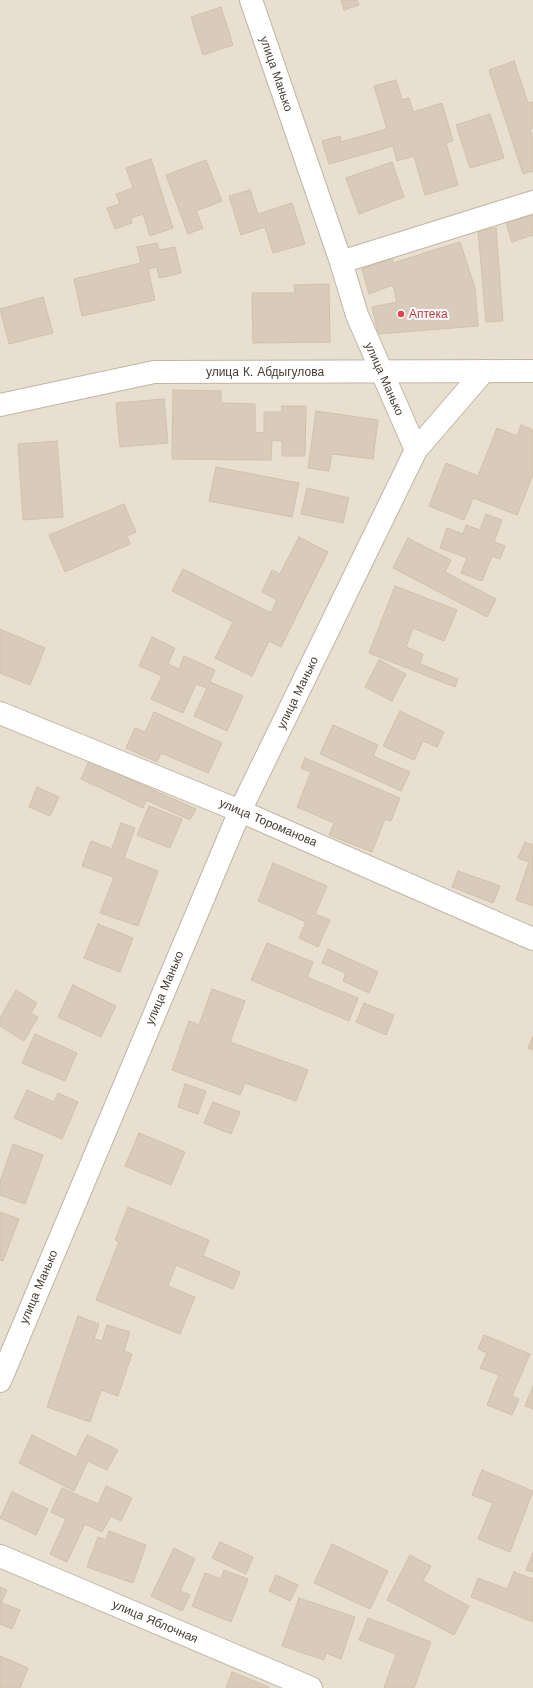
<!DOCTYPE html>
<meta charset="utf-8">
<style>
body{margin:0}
canvas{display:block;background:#f3ede3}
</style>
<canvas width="533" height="1688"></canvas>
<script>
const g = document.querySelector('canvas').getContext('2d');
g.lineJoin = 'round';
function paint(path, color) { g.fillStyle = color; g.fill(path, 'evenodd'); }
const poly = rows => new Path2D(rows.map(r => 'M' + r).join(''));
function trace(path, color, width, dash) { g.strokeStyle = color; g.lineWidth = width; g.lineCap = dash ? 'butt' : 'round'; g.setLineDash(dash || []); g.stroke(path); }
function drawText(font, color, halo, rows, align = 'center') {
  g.font = font + ' "Work Sans",sans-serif'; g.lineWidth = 4; g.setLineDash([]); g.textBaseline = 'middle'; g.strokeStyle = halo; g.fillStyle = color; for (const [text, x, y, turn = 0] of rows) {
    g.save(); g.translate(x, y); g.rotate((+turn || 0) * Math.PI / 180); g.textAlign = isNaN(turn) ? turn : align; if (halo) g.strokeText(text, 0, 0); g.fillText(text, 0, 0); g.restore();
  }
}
paint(poly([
 [0,0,533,0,533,1688,0,1688]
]), '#e8dfd0');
const building = poly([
 [341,0,357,0,359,5,344,10,341,0],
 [221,7,233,45,203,55,191,17,221,7],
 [514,61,528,103,533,102,533,128,530,129,533,139,533,171,523,174,489,70,514,61],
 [396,80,402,100,409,98,413,112,442,103,453,141,446,143,458,185,425,195,414,156,397,161,393,146,329,164,322,141,340,136,341,142,387,129,374,86,396,80],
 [490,114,504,158,470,168,456,125,490,114],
 [151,159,173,228,150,236,143,214,131,218,132,223,115,229,107,208,120,204,116,194,133,188,126,168,151,159],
 [206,160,222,201,196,211,203,228,188,234,166,175,206,160],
 [392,162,404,197,359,214,346,178,392,162],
 [250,190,258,214,292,203,305,244,273,253,265,227,241,235,229,196,250,190],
 [533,215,533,235,512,242,506,223,533,215],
 [496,228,503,321,486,322,478,230,496,228],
 [460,242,475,288,478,326,378,334,372,307,397,302,393,285,369,294,362,269,392,258,393,263,460,242],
 [157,243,159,250,175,247,181,273,159,278,157,267,148,269,155,300,82,316,74,279,141,263,137,247,157,243],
 [329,284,330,342,253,343,252,293,295,293,294,285,329,284],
 [43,297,53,333,9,344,0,309,43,297],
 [173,390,221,391,221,403,255,404,255,432,264,433,264,412,282,412,282,406,306,406,305,456,282,456,282,441,272,440,271,460,172,459,173,390],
 [164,399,168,443,120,447,116,403,164,399],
 [316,411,378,420,373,459,332,454,329,471,308,468,316,411],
 [521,425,533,430,533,475,517,515,473,498,464,520,429,506,446,463,478,476,497,428,517,436,521,425],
 [57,441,63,517,23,520,18,444,57,441],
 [216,467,299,483,292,517,209,501,216,467],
 [307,488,349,498,343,523,301,514,307,488],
 [124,504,136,532,127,536,130,544,65,572,49,535,124,504],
 [486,514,502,520,494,542,505,546,500,559,492,556,482,581,461,573,467,558,440,548,447,528,463,534,466,525,480,530,486,514],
 [299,537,328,552,281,647,269,641,252,676,215,658,233,622,172,591,183,569,271,613,277,600,262,592,272,570,280,574,299,537],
 [408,538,451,560,445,572,496,599,487,617,393,568,408,538],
 [395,586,457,610,444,641,413,628,406,647,423,654,420,664,458,679,455,687,369,653,395,586],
 [0,629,45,648,30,685,0,673,0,629],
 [152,637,175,648,168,664,179,669,184,656,215,670,210,682,243,696,227,731,194,716,207,688,196,684,183,713,151,699,162,676,139,666,152,637],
 [379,660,406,674,392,701,365,687,379,660],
 [400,711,444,732,437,747,423,741,414,760,383,746,400,711],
 [154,712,222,743,208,773,161,753,157,762,126,748,135,728,145,732,154,712],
 [333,725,378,745,373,756,410,772,401,791,320,754,333,725],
 [305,758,400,798,391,821,385,819,372,852,329,835,334,823,297,807,311,772,301,768,305,758],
 [89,761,196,809,190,820,146,800,143,808,81,779,89,761],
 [37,787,59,797,50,816,29,807,37,787],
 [149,806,182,819,170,848,137,835,149,806],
 [121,823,135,828,124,858,158,871,138,926,100,913,114,877,82,866,91,841,112,849,121,823],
 [525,842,533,845,533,906,516,900,529,862,518,858,525,842],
 [273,863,327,886,315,914,330,920,318,947,299,938,306,922,258,901,273,863],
 [458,871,500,886,493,903,452,887,458,871],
 [98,924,133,938,120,972,84,958,98,924],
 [267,943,313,962,307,977,358,998,349,1021,251,980,267,943],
 [328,949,378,972,369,993,343,981,346,973,322,963,328,949],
 [73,985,116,1006,101,1037,58,1017,73,985],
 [212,989,245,1001,230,1042,308,1070,296,1101,245,1083,240,1095,172,1070,189,1021,199,1025,212,989],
 [16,990,37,1003,31,1013,38,1017,24,1041,0,1026,0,1018,16,990],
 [364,1003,394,1015,386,1035,356,1022,364,1003],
 [35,1034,77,1053,65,1081,22,1063,35,1034],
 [533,1036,533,1050,528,1048,533,1036],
 [185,1084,206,1091,198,1114,178,1107,185,1084],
 [27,1090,54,1102,58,1093,78,1102,62,1139,14,1118,27,1090],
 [213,1102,240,1112,231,1134,204,1123,213,1102],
 [139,1133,185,1152,171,1185,125,1166,139,1133],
 [13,1144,43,1155,25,1204,0,1195,0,1182,13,1144],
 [128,1207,209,1240,203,1256,240,1272,233,1289,176,1265,168,1286,195,1297,180,1334,96,1300,119,1242,115,1240,128,1207],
 [0,1212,19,1219,3,1261,0,1260,0,1212],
 [78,1316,99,1324,94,1339,102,1341,107,1325,130,1332,124,1351,132,1354,118,1396,101,1390,90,1422,47,1407,78,1316],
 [484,1335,530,1354,512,1396,519,1399,512,1415,487,1405,499,1375,480,1368,487,1353,478,1349,484,1335],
 [533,1386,533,1409,525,1406,533,1386],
 [32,1435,76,1457,87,1435,118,1450,107,1470,88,1461,74,1491,19,1463,32,1435],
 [482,1470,533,1491,510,1552,478,1539,493,1503,472,1495,482,1470],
 [106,1486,132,1498,121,1521,111,1516,102,1532,85,1524,67,1562,50,1554,66,1519,51,1512,62,1488,98,1504,106,1486],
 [12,1492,48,1509,36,1535,0,1518,12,1492],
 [109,1531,146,1545,133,1583,87,1567,98,1537,106,1540,109,1531],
 [220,1542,253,1557,246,1574,212,1558,220,1542],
 [332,1544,388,1571,370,1609,314,1583,332,1544],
 [174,1548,195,1559,180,1591,190,1595,182,1611,151,1596,174,1548],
 [533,1553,533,1572,526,1570,533,1553],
 [410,1555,431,1566,423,1581,469,1606,454,1635,387,1600,410,1555],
 [224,1570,248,1579,231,1622,192,1606,205,1573,221,1579,224,1570],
 [514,1572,533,1579,533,1622,471,1597,478,1578,507,1589,514,1572],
 [276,1575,298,1585,290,1601,269,1591,276,1575],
 [0,1587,7,1590,1,1603,20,1610,12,1629,0,1624,0,1587],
 [299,1598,355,1617,341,1659,326,1653,324,1660,282,1646,299,1598],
 [368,1618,431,1642,414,1688,384,1688,396,1654,359,1640,368,1618],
 [0,1656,28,1668,20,1688,0,1688,0,1656],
 [232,1672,269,1687,269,1688,226,1688,232,1672]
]);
paint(building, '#d9cbba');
trace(building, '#d2c0aa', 1);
const minor = poly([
 [341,262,533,202],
 [416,450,484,371],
 [0,713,240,811,533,939],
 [0,1381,240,811,416,450,357,315,341,262,251,0],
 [0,1556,311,1688]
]);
const tertiary = poly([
 [0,405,154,372,533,371]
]);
trace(minor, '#c0b5a5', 24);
trace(tertiary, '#c0b5a5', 24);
trace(minor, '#fff', 22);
trace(tertiary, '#fff', 22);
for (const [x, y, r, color] of [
 [401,314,4,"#e0444e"]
]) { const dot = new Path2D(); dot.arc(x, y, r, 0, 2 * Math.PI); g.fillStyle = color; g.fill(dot); trace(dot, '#fff', 1.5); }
drawText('12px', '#463d33', '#fff', [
 ["улица Манько",276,74,71],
 ["улица К. Абдыгулова",265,372],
 ["улица Манько",384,379,66],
 ["улица Манько",298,693,-64],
 ["улица Тороманова",268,823,23],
 ["улица Манько",165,988,-67],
 ["улица Манько",39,1287,-67],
 ["улица Яблочная",155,1622,23]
]);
drawText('12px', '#be3a42', '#fff', [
 ["Аптека",409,314]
], 'left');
</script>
